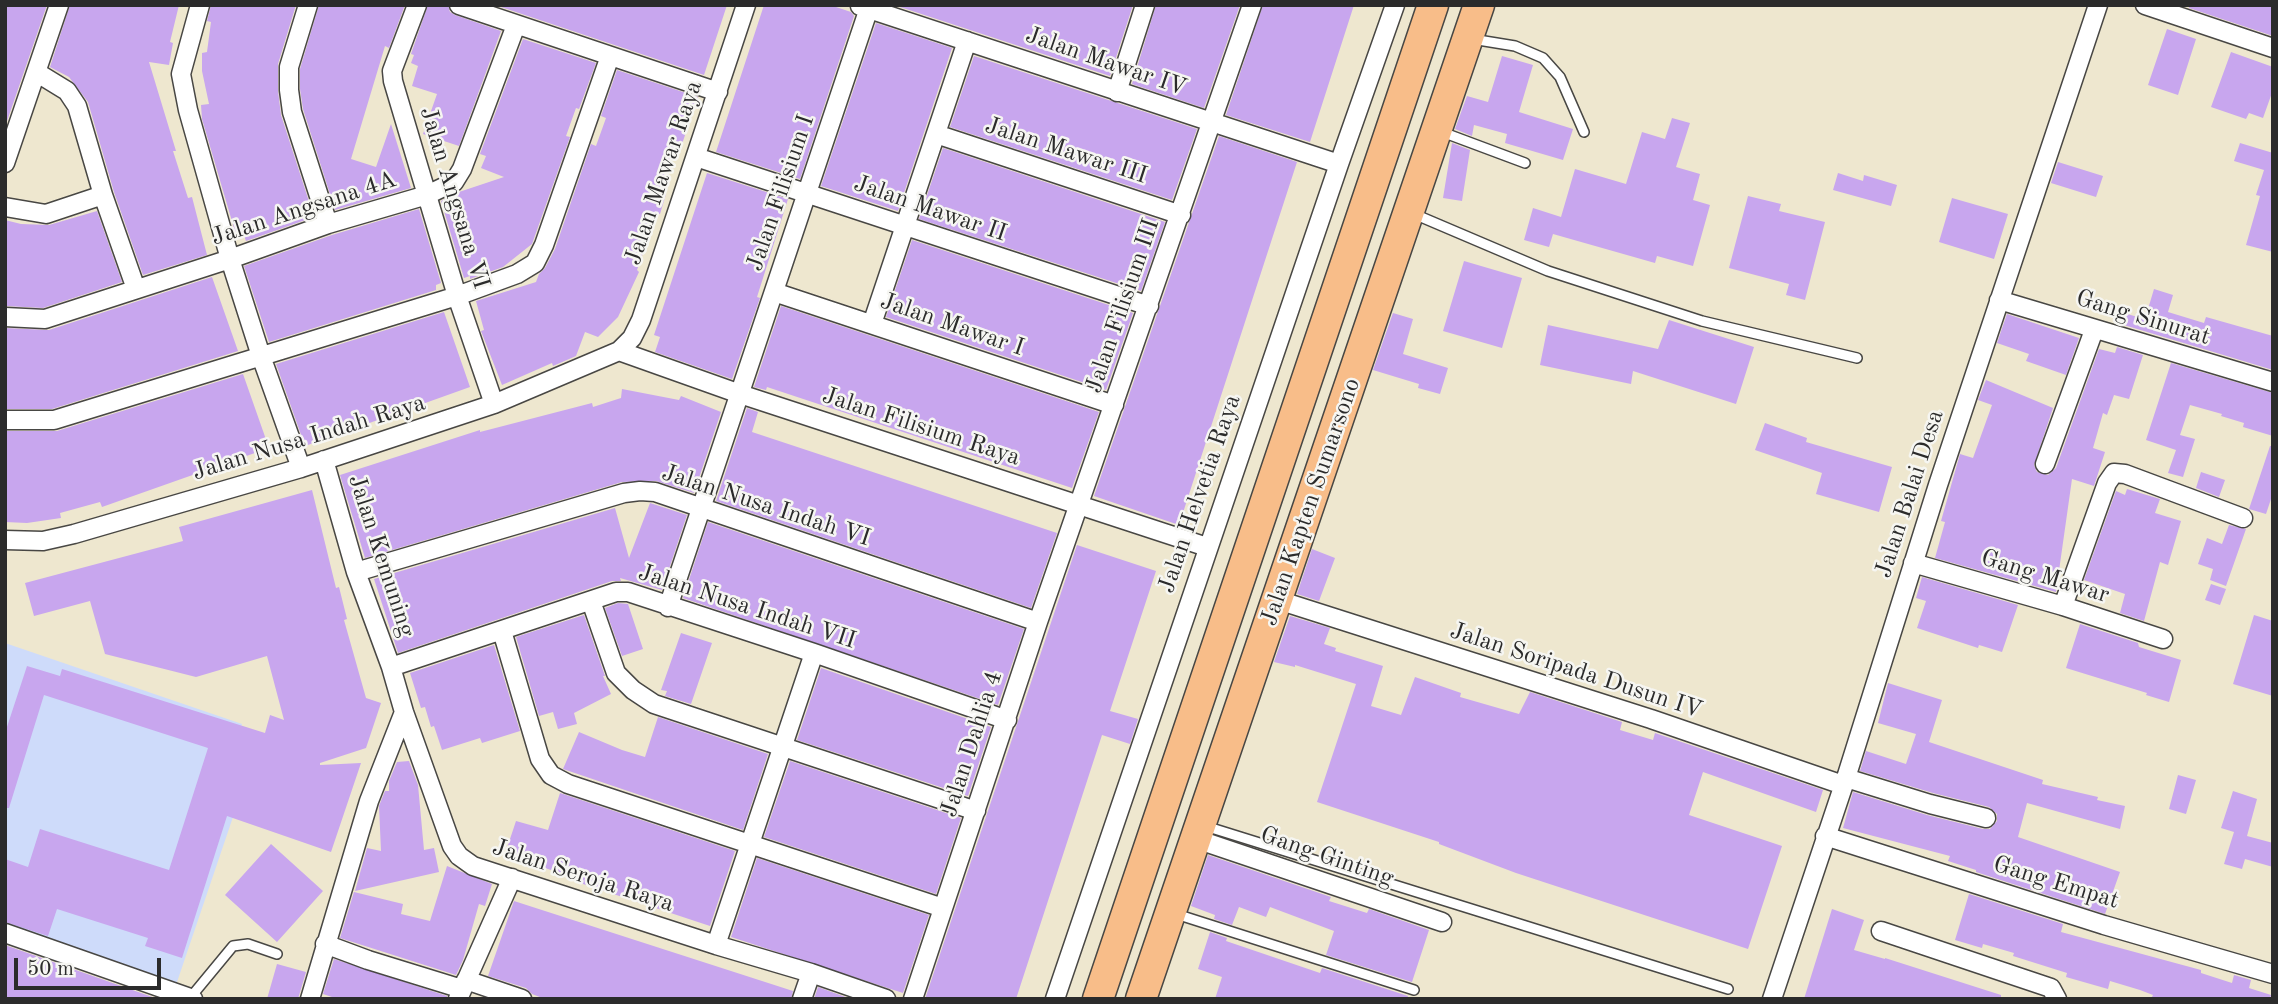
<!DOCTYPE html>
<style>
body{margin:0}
#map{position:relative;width:2278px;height:1004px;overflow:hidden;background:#eee7cf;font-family:"Old Standard TT",serif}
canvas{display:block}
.frame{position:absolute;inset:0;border:7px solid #2b2b2b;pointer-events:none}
.scale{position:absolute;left:14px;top:958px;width:147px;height:32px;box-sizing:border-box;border:4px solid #2b2b2b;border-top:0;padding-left:9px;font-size:21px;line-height:24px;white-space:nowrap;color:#2b2b2b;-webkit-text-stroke:5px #f6f6f2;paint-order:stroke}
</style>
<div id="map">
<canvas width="2278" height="1004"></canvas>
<div class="frame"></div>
<div class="scale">50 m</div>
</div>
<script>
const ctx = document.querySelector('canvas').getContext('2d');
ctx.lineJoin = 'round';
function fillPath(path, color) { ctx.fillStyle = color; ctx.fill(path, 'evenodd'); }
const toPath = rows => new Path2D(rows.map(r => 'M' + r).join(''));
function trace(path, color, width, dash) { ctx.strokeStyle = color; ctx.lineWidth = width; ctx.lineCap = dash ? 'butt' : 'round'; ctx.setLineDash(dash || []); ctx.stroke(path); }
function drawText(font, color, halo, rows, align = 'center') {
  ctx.font = font + ' "Old Standard TT",serif'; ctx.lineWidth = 5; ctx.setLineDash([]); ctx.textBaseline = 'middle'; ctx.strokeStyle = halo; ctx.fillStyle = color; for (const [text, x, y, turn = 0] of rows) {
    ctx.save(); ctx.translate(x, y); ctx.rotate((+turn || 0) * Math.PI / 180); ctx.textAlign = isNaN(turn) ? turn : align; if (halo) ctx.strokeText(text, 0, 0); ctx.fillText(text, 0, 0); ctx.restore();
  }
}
fillPath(toPath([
 [5,643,242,724,233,755,252,761,176,985,5,927]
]), '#cedbfa');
fillPath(toPath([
 [5,5,47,5,5,127],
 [70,5,179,5,170,42,173,43,169,65,149,62,176,151,173,151,188,198,192,197,207,255,143,275,114,192,88,102,69,77,50,67],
 [211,5,296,5,278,64,278,91,281,115,314,217,246,241,243,233,236,235,202,119,201,105,209,104,202,71,202,53,207,52,211,22,207,21],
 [319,5,405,5,389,48,385,46,351,159,376,167,391,124,411,188,335,210,303,109,300,89,300,69],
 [428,5,448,5,450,12,455,15,501,31,459,146,423,134,437,94,412,86,418,66,411,63,414,55,411,54],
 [495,5,727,5,704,75],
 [764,5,830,5,851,12,854,16,800,179,716,152],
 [894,5,1133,5,1110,76],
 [1156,5,1240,5,1204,108,1132,84],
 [1263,5,1354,5,1310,142,1226,115],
 [2189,5,2273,5,2273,36,2189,8],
 [876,23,952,48,898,211,821,186],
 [2167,29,2196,39,2178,95,2148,85],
 [523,39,596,63,579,109,576,108,566,136,570,137,532,244,503,267,470,279,470,276,464,278,441,201,459,192,504,177,481,168,486,156,480,154],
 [2231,52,2273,67,2273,90,2263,118,2249,113,2246,119,2211,107],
 [974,56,1197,129,1172,200,950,127],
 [1502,56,1533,65,1519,112,1573,129,1563,160,1505,143,1507,134,1474,125,1472,136,1455,129,1467,96,1488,102],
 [617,70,698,97,681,147,675,145,660,192,666,194,660,214,657,213,637,270,639,272,618,317,598,337,585,332,576,356,553,366,552,363,502,385,481,331,484,330,476,301,536,282,539,274,545,268,555,249,591,144,596,146,606,118,601,116],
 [1672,118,1690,123,1676,167,1700,174,1693,200,1710,205,1693,266,1657,256,1655,263,1553,234,1549,247,1524,240,1533,208,1561,217,1575,169,1626,184,1642,132,1665,139],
 [1219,136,1297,162,1179,525,1094,496],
 [1452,143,1470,150,1462,201,1443,198],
 [2240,143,2273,153,2273,252,2246,245,2260,196,2256,195,2264,170,2234,161],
 [943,148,1165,222,1141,291,919,219],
 [2058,162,2103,176,2096,197,2051,183],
 [707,173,788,199,757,297,760,298,732,379,655,352,660,337,654,335],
 [1838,173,1863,181,1864,175,1897,185,1891,206,1833,190],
 [1748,196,1781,204,1779,211,1825,222,1805,300,1786,295,1789,284,1729,268],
 [1952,198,2008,214,1994,259,1939,242],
 [419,209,441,283,436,285,436,290,269,342,244,266,332,235],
 [97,211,122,282,43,308,5,306,5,220,21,224,49,225],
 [912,240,1133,313,1106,390,886,317],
 [1464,261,1522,278,1502,348,1443,331],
 [212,277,238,351,235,352,52,409,5,409,5,328,49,330],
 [2154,289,2173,295,2168,312,2204,323,2206,317,2273,336,2273,370,2124,325,2127,314,2145,319],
 [781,306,1099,412,1072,488,767,387,766,390,754,387],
 [444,312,470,387,305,446,276,364],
 [1393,313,1413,319,1403,354,1448,368,1440,394,1418,388,1419,384,1373,370],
 [2007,314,2079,338,2066,375,2026,361,2029,354,1997,343],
 [1669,320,1754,347,1736,404,1633,371,1631,384,1540,365,1548,325,1658,349],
 [2117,347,2143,355,2129,399,2114,395,2107,415,2103,413,2093,448,2105,452,2094,486,2072,479,2056,592,1935,558,1945,522,1941,521,1960,454,1973,458,1992,405,1978,400,1986,380,2053,408,2034,465,2037,472,2048,475,2056,468,2099,349,2115,353],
 [2171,363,2273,393,2273,436,2243,427,2244,423,2221,416,2222,414,2190,405,2180,435,2195,439,2183,477,2168,473,2176,450,2146,440],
 [243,374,269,448,102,507,100,502,60,513,61,518,27,523,5,522,5,431,57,431],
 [622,389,679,400,681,396,721,412,694,493,656,481,622,482,365,558,340,475,480,430,480,432,592,403,593,407,621,398],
 [747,408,758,412,752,432,1057,533,1031,608,716,501],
 [1765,423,1807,438,1806,442,1892,467,1879,512,1816,494,1822,473,1755,450],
 [2270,446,2273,446,2273,493,2266,514,2249,509],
 [2201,472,2225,480,2219,497,2196,488],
 [2127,489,2160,499,2155,513,2181,521,2168,565,2160,562,2144,621,2120,613,2125,594,2084,580,2116,491,2125,495],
 [312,490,336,588,339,587,347,619,344,620,366,698,381,703,366,748,320,763,320,765,361,763,331,852,227,816,182,958,145,946,148,938,57,909,48,936,5,922,5,859,28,867,40,829,169,870,208,748,44,695,9,808,5,808,5,733,27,666,60,676,62,669,265,733,270,715,284,720,267,656,196,677,105,654,90,601,34,616,25,583,183,541,179,527],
 [650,503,687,515,662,590,620,578,621,581,612,581,398,653,374,579,615,508,629,558],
 [708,522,1024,629,998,705,683,598],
 [2229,525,2246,529,2226,586,2210,580,2213,569,2198,564,2207,538,2222,544],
 [1077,545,1156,571,1110,711,1138,719,1130,744,1102,735,1016,999,925,999],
 [1312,549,1335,558,1319,601,1297,594],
 [1922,577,2018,605,2002,652,1979,645,1978,648,1917,628,1926,601,1916,598],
 [2211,584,2226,589,2220,605,2205,600],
 [618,603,628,604,643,649,622,656,605,608],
 [584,615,605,676,603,676,611,694,574,713,577,724,558,729,553,712,539,716,516,637],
 [2254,615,2273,621,2273,696,2233,684],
 [1290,616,1330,628,1324,644,1336,648,1335,651,1383,666,1371,706,1401,715,1415,677,1461,693,1460,697,1519,714,1530,692,1622,722,1620,730,1653,740,1655,733,1823,790,1816,812,1703,772,1689,815,1782,846,1748,949,1516,873,1439,844,1439,842,1317,802,1356,684,1295,665,1295,667,1274,662],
 [2080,624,2138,643,2139,647,2181,660,2169,702,2146,695,2147,693,2066,668],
 [681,633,712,643,691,704,665,696,667,691,661,690],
 [494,645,520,731,482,743,480,738,442,750,434,726,431,727,425,707,421,708,410,673],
 [821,668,991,727,968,796,797,740],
 [1888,683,1942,700,1929,742,2043,780,2042,784,2098,797,2097,800,2125,806,2120,829,2027,803,2018,837,2120,872,2105,914,1976,872,1976,870,1948,861,1950,856,1843,828,1853,792,1927,815,1983,829,1990,829,1997,821,1997,814,1989,807,1933,793,1860,771,1866,751,1906,764,1916,734,1878,723],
 [658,717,768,754,743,830,563,769,579,732,622,750,645,757],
 [409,761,418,785,424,850,434,848,439,872,355,891,367,848,381,851,379,806,385,791,389,791,389,781,397,762],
 [790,761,961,818,936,894,764,837],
 [2178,775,2196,780,2186,814,2169,809],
 [2233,791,2257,799,2247,836,2273,843,2273,867,2245,859,2242,869,2224,864,2234,832,2221,828],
 [560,793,735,851,710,926,574,881,575,878,536,865,537,861,506,851,516,821,548,830],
 [271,844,323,891,277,942,225,895],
 [1208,855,1331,897,1329,901,1367,913,1369,909,1429,930,1412,982,1326,955,1334,931,1270,907,1266,917,1239,907,1232,925,1214,919,1215,915,1191,906],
 [757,858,929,915,903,993,731,937],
 [447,866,492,884,485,906,479,904,463,960,456,975,340,938,354,892,403,904,401,914,430,921],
 [1969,894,2063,924,2061,932,2201,970,2201,973,2232,983,2234,975,2251,980,2249,988,2271,995,2270,999,2151,999,2153,995,2140,990,2110,981,2108,989,2066,977,2067,973,2013,956,2014,953,1983,944,1982,948,1955,940],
 [514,901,793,991,791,999,545,999,532,994,526,988,488,976],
 [1832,909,1864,920,1854,950,1885,959,1885,958,2001,995,2001,999,1804,999],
 [1210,932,1227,938,1226,941,1320,973,1322,968,1408,996,1407,999,1215,999,1222,977,1198,969],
 [5,945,158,999,5,999],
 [334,959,447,996,447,999,338,999,323,994],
 [277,964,306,972,298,999,267,999],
 [818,987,851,999,814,999]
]), '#c8a6ee');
const service = toPath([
 [1472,39,1515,46,1543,58,1560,77,1584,132],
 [1442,132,1525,163],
 [1414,214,1548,271,1702,321,1857,358],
 [1205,826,1728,989],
 [1176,914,1414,990],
 [190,998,233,946,248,944,277,954]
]);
const minor = toPath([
 [200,5,181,74,188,110,230,259,261,356,301,468],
 [308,5,289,67,289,90,292,112,328,224],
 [417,5,392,71,393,81,457,296,494,404],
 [459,5,718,92],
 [2145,5,2273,48],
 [860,6,1339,164],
 [36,72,67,91,77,106,103,195,136,289],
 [1117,92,1145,5],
 [936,134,1181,215],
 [696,157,1149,306],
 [5,163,59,5],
 [5,207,46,214,103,195],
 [774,292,1114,405],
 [1999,300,2273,382],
 [5,317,45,319,230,259,328,224,427,195,454,182,462,169,516,25],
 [872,324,967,41],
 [619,351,740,394,1207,547],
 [5,420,54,420,457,296,517,274,535,263,544,245,610,56],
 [324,460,356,572,391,667,404,712,452,846,459,856,473,866,716,945,811,973,886,999],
 [2045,464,2094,330],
 [5,540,43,541,74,534,301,468,494,404,619,351,632,338,641,320,746,5],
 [1913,563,2063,606,2163,639],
 [356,572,624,493,640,491,655,492,1038,622],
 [1278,600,1651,719,1843,785],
 [591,601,616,673,633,690,654,704,976,811],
 [2063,606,2107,483,2114,473,2125,474,2243,518],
 [668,607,870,5],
 [502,631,540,759,551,775,568,784,943,908],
 [391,667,616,592,628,592,814,653,1007,720],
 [1846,778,1930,804,1986,818],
 [1825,836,2104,925,2273,974],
 [1196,839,1442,922],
 [1881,931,2051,988,2057,999],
 [5,933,193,999],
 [325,944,368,960,462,989],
 [716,945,814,653],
 [466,980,522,999],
 [310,999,369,801,404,712],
 [458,999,512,878],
 [802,999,811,973],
 [913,999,1038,622,1252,5],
 [1055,999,1339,164,1395,5],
 [1772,999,1846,778,1938,485,2098,5]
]);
const trunk = toPath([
 [1098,999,1433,5],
 [1141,999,1479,5]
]);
trace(service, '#484744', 12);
trace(minor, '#484744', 21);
trace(trunk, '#484744', 33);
trace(service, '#fff', 9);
trace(minor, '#fff', 18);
trace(trunk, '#f8bd89', 30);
drawText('24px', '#2b2b2b', '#f6f6f2', [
 ["Jalan Mawar IV",1106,62,19],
 ["Jalan Mawar III",1066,151,18],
 ["Jalan Mawar Raya",664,173,-71],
 ["Jalan Filisium I",781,193,-71],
 ["Jalan Angsana VI",454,198,73],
 ["Jalan Angsana 4A",304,209,-18],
 ["Jalan Mawar II",930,209,19],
 ["Jalan Filisium III",1123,306,-71],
 ["Gang Sinurat",2143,318,17],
 ["Jalan Mawar I",952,325,19],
 ["Jalan Filisium Raya",921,427,18],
 ["Jalan Nusa Indah Raya",309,438,-17],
 ["Jalan Helvetia Raya",1200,494,-71],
 ["Jalan Balai Desa",1910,494,-72],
 ["Jalan Kapten Sumarsono",1311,502,-71],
 ["Jalan Nusa Indah VI",766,506,18],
 ["Jalan Kemuning",381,556,72],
 ["Gang Mawar",2045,577,17],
 ["Jalan Nusa Indah VII",747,607,18],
 ["Jalan Soripada Dusun IV",1576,671,18],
 ["Jalan Dahlia 4",972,744,-72],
 ["Gang Ginting",1327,857,19],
 ["Jalan Seroja Raya",583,876,18],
 ["Gang Empat",2056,883,17]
]);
</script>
